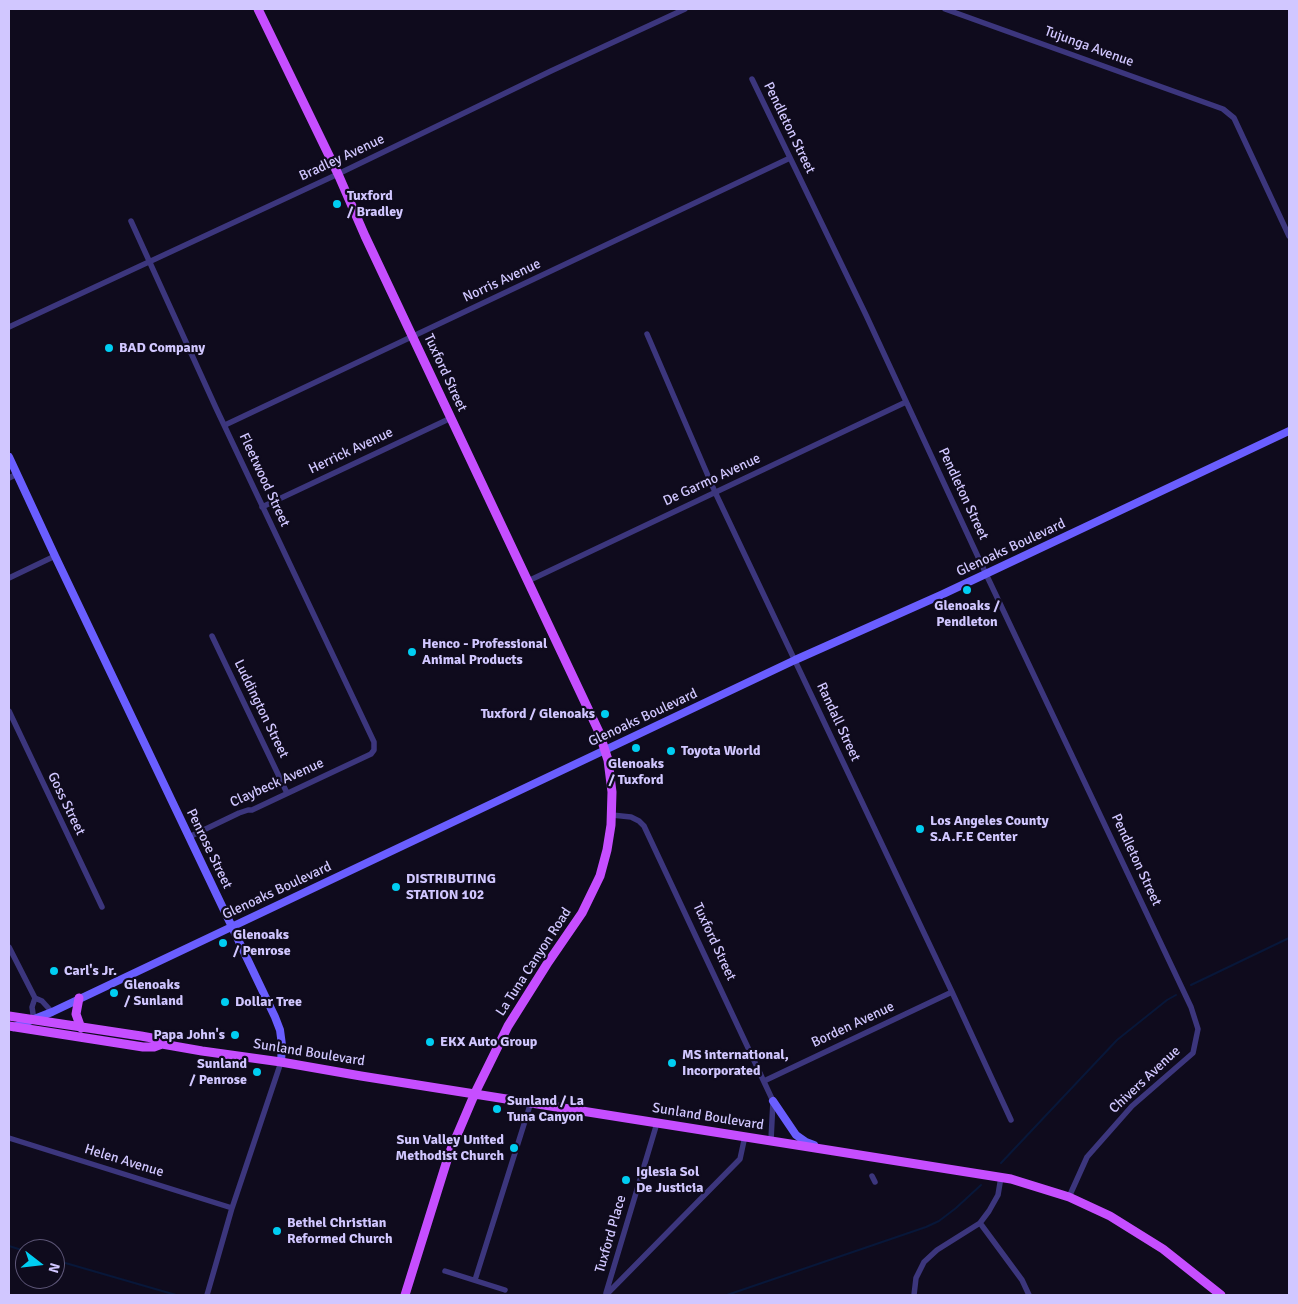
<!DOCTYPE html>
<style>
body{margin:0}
#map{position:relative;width:1298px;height:1304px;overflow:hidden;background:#0f0b1d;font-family:Signika,sans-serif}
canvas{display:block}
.frame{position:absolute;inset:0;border:10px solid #d1c7ff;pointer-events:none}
.north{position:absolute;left:15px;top:1239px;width:50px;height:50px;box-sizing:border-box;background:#0f0b1d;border:1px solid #5d5677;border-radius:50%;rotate:106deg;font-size:14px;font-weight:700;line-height:20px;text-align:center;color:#d1c7ff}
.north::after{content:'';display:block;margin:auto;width:18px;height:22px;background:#00cef2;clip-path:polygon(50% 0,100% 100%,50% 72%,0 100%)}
</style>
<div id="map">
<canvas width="1298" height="1304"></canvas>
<div class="frame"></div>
<div class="north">N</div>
</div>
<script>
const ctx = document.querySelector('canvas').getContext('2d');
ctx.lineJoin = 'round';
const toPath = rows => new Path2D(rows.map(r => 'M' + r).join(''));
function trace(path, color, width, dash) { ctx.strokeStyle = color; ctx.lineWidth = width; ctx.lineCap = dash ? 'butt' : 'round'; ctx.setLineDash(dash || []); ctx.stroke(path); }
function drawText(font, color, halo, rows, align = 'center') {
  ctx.font = font + ' Signika,sans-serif'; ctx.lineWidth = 4.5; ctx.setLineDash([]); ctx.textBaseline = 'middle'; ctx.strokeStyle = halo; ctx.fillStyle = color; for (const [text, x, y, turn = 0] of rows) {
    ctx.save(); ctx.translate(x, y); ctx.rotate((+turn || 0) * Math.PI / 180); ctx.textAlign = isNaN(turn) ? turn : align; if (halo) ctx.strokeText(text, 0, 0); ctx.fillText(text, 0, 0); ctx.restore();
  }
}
trace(toPath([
 [1191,985,1289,938],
 [1001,1163,1117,1040,1167,1000,1176,995],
 [9,1246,25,1251],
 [55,1260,176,1295],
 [727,1295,926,1227,939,1221,956,1208,981,1185]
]), '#081739', 2);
trace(toPath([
 [945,9,1223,109,1234,118,1289,236],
 [752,79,866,315,986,574,1191,1007,1198,1029,1193,1053,1132,1106,1087,1157,1069,1197],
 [131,221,216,408,374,742,374,750,371,754,252,810,248,810,239,813,189,837],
 [9,327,338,174,551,71,685,9],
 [647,334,715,492,952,992,1011,1120],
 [225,425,790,158],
 [9,478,17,474],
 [262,507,451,418],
 [9,578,55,556],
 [528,581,906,402],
 [212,636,287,793],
 [9,711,102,907],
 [612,815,631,817,639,821,644,826,773,1101,771,1140],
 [9,947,35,998,42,1001,52,1012],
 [34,1020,32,1007,35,998],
 [764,1081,952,992],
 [9,1138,232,1208],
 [872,1176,875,1182],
 [980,1223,1022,1280,1029,1295],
 [445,1271,505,1290],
 [475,1280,531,1102],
 [606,1293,657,1123],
 [207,1295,232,1208,281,1062],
 [606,1295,740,1159,745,1136],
 [914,1295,916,1278,924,1262,937,1250,980,1223,989,1211,998,1195,1001,1177]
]), '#3c367d', 5.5);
trace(toPath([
 [9,457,55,556,275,1017,280,1030,282,1045,281,1062],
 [14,1027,52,1012,795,660,941,595,1289,431],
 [773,1101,796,1135,806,1142,814,1145]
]), '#6a5eff', 8);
trace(toPath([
 [258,9,338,174,365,236,599,732,608,760,612,792,611,825,607,850,600,876,582,913,547,964,508,1026,475,1093,449,1154,405,1295],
 [79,998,76,1014,81,1028],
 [9,1016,141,1036,152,1038,162,1044,202,1051,281,1062,361,1076,1011,1179,1069,1197,1110,1216,1163,1249,1221,1295],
 [9,1026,143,1047,154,1047,162,1044]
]), '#c64eff', 9);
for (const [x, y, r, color] of [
 [337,204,5,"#00cef2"],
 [109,348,5,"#00cef2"],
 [967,590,5,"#00cef2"],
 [412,652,5,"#00cef2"],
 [605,714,5,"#00cef2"],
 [636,748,5,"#00cef2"],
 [671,751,5,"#00cef2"],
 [920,829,5,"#00cef2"],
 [396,887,5,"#00cef2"],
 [223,943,5,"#00cef2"],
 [54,971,5,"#00cef2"],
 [114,993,5,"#00cef2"],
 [225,1002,5,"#00cef2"],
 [235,1035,5,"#00cef2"],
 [430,1042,5,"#00cef2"],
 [672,1063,5,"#00cef2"],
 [257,1072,5,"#00cef2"],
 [497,1109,5,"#00cef2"],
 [514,1148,5,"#00cef2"],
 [626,1180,5,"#00cef2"],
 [277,1231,5,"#00cef2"]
]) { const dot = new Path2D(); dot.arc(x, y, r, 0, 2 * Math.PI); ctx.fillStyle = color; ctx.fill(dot); trace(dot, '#0f0b1d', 2); }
drawText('14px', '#d1c7ff', '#0f0b1d', [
 ["Tujunga Avenue",1089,47,20],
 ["Pendleton Street",789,128,64],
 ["Bradley Avenue",342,158,-25],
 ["Norris Avenue",502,281,-25],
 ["Tuxford Street",445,373,65],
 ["Herrick Avenue",351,451,-25],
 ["Fleetwood Street",264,480,65],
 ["De Garmo Avenue",712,480,-25],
 ["Pendleton Street",963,494,65],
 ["Glenoaks Boulevard",1011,548,-25],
 ["Luddington Street",261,709,64],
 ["Glenoaks Boulevard",643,718,-25],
 ["Randall Street",838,722,65],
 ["Claybeck Avenue",277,783,-24],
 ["Goss Street",66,804,64],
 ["Penrose Street",209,849,64],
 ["Pendleton Street",1136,860,65],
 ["Glenoaks Boulevard",277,891,-25],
 ["Tuxford Street",714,942,65],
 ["La Tuna Canyon Road",534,962,-57],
 ["Borden Avenue",853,1025,-25],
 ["Sunland Boulevard",309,1053,9],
 ["Chivers Avenue",1145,1080,-43],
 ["Sunland Boulevard",708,1117,9],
 ["Helen Avenue",124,1161,17],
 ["Tuxford Place",611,1234,-74]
]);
drawText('bold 14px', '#d1c7ff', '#0f0b1d', [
 ["Tuxford",347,196],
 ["/ Bradley",347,212],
 ["BAD Company",119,348],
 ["Glenoaks /",967,606,"center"],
 ["Pendleton",967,622,"center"],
 ["Henco - Professional",422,644],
 ["Animal Products",422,660],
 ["Tuxford / Glenoaks",595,714,"right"],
 ["Toyota World",681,751],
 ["Glenoaks",636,764,"center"],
 ["/ Tuxford",636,780,"center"],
 ["Los Angeles County",930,821],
 ["S.A.F.E Center",930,837],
 ["DISTRIBUTING",406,879],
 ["STATION 102",406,895],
 ["Glenoaks",233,935],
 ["/ Penrose",233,951],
 ["Carl's Jr.",64,971],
 ["Glenoaks",124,985],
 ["/ Sunland",124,1001],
 ["Dollar Tree",235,1002],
 ["Papa John's",225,1035,"right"],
 ["EKX Auto Group",440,1042],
 ["MS international,",682,1055],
 ["Incorporated",682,1071],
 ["Sunland",247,1064,"right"],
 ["/ Penrose",247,1080,"right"],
 ["Sunland / La",507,1101],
 ["Tuna Canyon",507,1117],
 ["Sun Valley United",504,1140,"right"],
 ["Methodist Church",504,1156,"right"],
 ["Iglesia Sol",636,1172],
 ["De Justicia",636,1188],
 ["Bethel Christian",287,1223],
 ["Reformed Church",287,1239]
], 'left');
</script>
